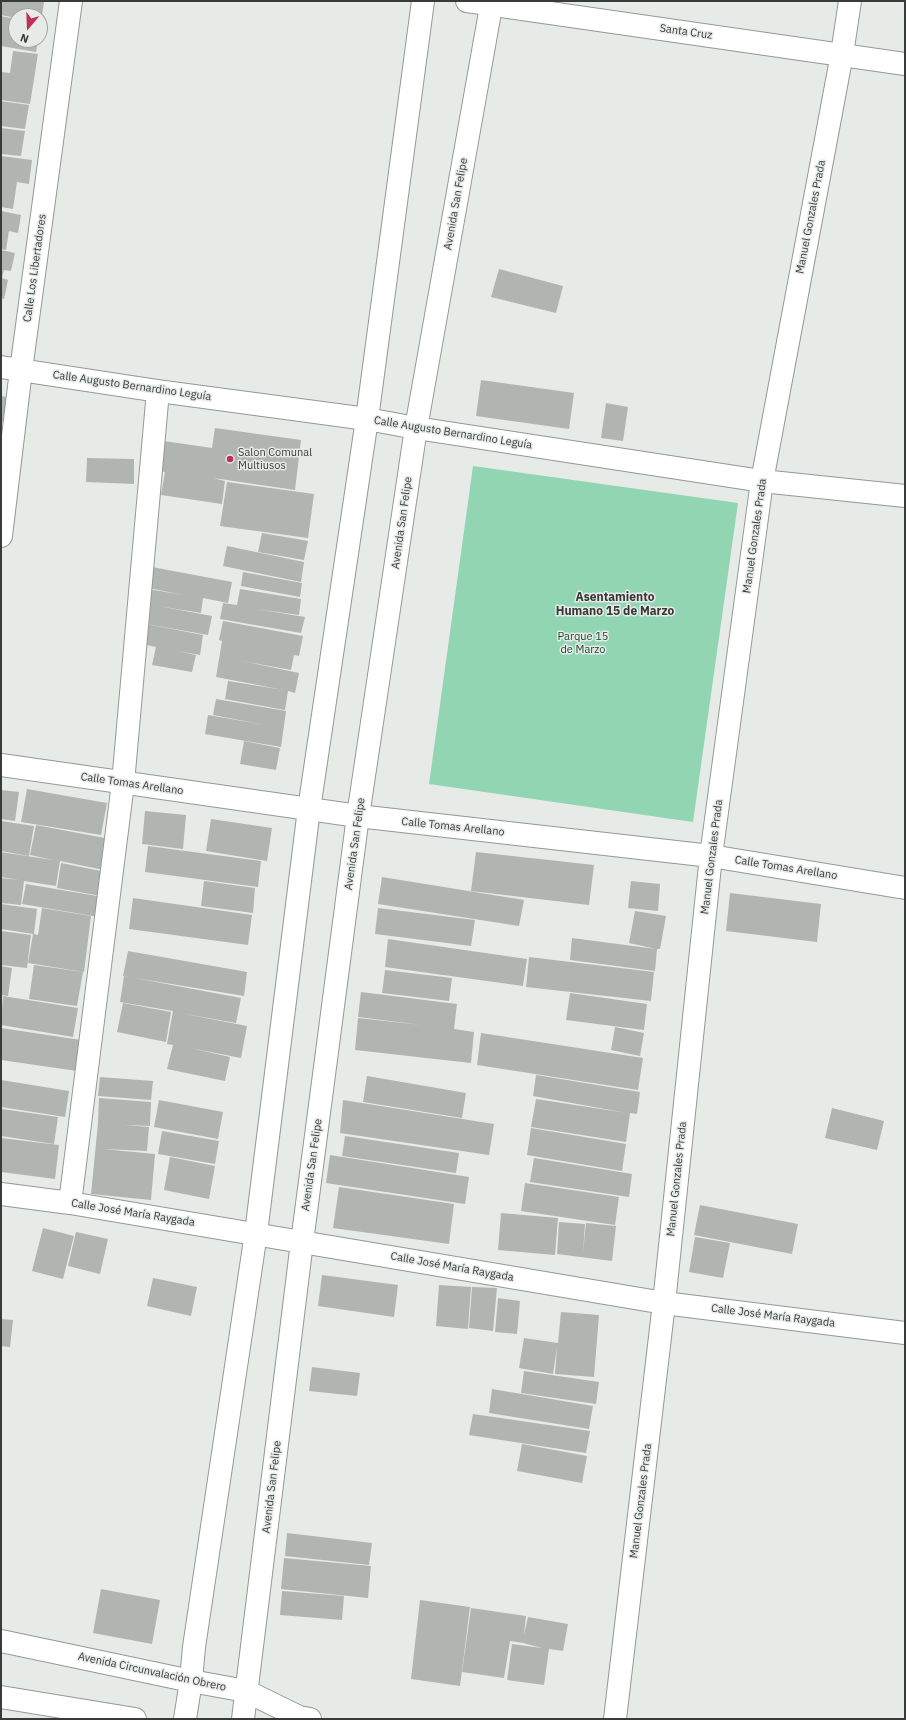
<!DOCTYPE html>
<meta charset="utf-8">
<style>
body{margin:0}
#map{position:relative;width:906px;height:1720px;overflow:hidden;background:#e7ebe8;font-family:"IBM Plex Sans",sans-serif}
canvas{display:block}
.frame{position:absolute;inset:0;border:2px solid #393b3a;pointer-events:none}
.north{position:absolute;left:8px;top:8px;width:40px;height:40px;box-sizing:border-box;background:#e7ebe8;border:1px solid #a1a5a2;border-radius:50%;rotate:199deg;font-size:11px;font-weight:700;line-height:16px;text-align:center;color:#393b3a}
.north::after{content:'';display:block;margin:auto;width:14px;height:18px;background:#c03054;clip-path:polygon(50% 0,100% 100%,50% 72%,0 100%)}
</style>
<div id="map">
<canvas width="906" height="1720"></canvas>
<div class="frame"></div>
<div class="north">N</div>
</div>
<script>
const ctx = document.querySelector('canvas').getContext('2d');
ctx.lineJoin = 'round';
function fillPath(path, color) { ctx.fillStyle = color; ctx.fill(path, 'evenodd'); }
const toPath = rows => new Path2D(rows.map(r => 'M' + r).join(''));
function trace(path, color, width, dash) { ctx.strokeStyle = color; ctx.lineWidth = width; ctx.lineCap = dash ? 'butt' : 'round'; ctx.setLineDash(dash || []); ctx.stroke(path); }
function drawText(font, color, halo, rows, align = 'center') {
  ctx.font = font + ' "IBM Plex Sans",sans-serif'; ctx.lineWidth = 3; ctx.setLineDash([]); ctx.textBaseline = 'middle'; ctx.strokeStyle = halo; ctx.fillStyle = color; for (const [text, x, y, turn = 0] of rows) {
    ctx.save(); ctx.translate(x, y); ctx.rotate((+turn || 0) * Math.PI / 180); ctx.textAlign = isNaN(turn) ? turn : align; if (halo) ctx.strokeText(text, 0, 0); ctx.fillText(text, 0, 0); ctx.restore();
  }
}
fillPath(toPath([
 [473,466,738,503,693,822,429,784]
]), '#91d5b2');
fillPath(toPath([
 [1,1,44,2,41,21,40,16,16,16,16,18,1,15],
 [1,16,16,19,16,40,38,40,36,52,1,46],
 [13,51,38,54,30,104,1,100,1,72,10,73],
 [1,101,29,105,25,129,1,126],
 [1,128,25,131,21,156,1,154],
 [1,156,32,160,29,184,17,182,13,209,1,207],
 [1,211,21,215,18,233,9,231,6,250,1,249],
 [1,250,15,253,11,271,4,270,2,278,8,280,4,299,1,298],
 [499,269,563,286,556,313,491,297],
 [481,380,574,393,569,429,476,416],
 [1,396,7,397,3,422,1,421],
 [606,403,628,407,623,441,601,438],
 [215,428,301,440,295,490,213,478,225,481,222,504,161,495,165,472,159,471,164,441,212,448],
 [87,458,134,459,134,484,86,482],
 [227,482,314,494,308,538,220,526],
 [262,533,308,541,304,560,258,552],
 [227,546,304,562,301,582,223,566],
 [152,567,232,582,228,603,203,598,201,613,158,606,212,616,208,635,141,623,148,589,184,595,148,588],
 [243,572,302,583,300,597,241,586],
 [240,589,301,599,299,615,256,609,305,617,301,633,220,619,223,603,237,605],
 [223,621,303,636,299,656,294,655,291,670,242,661,299,673,295,693,288,691,285,710,225,699,228,681,284,690,216,677,222,641,219,640],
 [146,624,203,635,200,655,177,651,196,655,192,672,152,665,156,647,142,644],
 [216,699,286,711,281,747,205,734,208,715,265,725,213,715],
 [244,741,280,748,276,770,240,764],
 [27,789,107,803,101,835,21,822],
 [1,790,19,792,15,821,1,819],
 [145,811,186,815,183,849,142,844],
 [211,819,272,828,267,861,206,851],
 [1,821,34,826,29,856,1,851],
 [36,825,110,839,104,870,60,861,56,886,24,881,21,905,1,903,1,878,19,880,1,877,1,852,53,860,30,855],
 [148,846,261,861,258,887,145,872],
 [476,852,594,865,589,905,471,891],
 [61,863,106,872,101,896,57,888],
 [382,877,524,900,519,926,378,904],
 [204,881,255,888,253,913,201,906],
 [631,881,660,884,658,911,628,908],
 [26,884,103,897,99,917,22,904],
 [730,893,821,904,817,942,726,931],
 [133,898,252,915,248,945,129,929],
 [1,904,37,909,34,934,38,935,42,908,91,916,84,972,28,963,33,934,1,929],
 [378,908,475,920,471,946,375,934],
 [635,911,666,916,660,949,657,949,655,971,570,960,572,938,656,949,629,943],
 [1,931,31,935,27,968,1,965],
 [388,939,527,959,523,986,385,967],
 [128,951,247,972,244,996,123,976],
 [529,957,654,972,651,1001,526,987],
 [34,965,83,972,77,1006,29,999],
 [1,966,12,968,8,996,1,995],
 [385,970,452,978,449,1001,382,993],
 [124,976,241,998,236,1023,180,1013,247,1026,241,1058,190,1048,230,1057,225,1081,167,1069,173,1045,167,1044,173,1011,120,1002],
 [361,992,457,1004,454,1029,474,1032,471,1063,355,1050,358,1018,422,1025,358,1017],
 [570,993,647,1004,644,1030,566,1020],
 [3,996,78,1008,73,1037,1,1025],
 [123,1003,171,1012,166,1042,117,1032],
 [615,1027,644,1033,640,1056,611,1050],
 [1,1028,81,1040,77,1071,1,1060],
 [481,1033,643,1058,638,1090,477,1065],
 [536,1075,640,1092,637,1114,630,1113,626,1142,531,1127,536,1099,627,1113,533,1096],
 [367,1076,466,1093,462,1118,363,1102],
 [100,1077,153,1081,151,1100,98,1096],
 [1,1080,69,1091,65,1117,1,1107],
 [99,1098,151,1102,150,1126,124,1125,149,1127,147,1151,103,1149,155,1154,151,1200,91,1194,98,1123],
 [159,1100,223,1112,218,1139,154,1127],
 [343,1100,494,1124,489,1155,340,1133],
 [832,1108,884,1121,877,1150,825,1138],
 [2,1109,58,1117,54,1144,1,1136],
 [531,1128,626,1144,622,1171,527,1155],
 [162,1131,219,1141,215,1164,158,1154],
 [345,1136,459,1153,456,1173,342,1156],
 [1,1138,59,1145,55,1179,1,1172],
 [330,1155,469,1177,465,1204,326,1183],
 [170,1157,215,1166,209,1199,164,1190],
 [534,1158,632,1174,629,1197,530,1182],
 [525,1183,619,1197,615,1225,521,1211],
 [339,1187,454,1204,449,1244,333,1228],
 [700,1205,798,1224,792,1254,694,1235],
 [501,1213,558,1218,555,1255,498,1250],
 [559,1222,585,1224,583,1252,586,1223,616,1226,612,1261,557,1254],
 [43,1228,74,1236,63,1279,32,1271],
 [76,1232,108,1239,100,1274,68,1266],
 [695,1237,730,1243,723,1278,689,1272],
 [322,1275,398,1285,394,1317,318,1306],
 [153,1278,197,1287,191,1316,147,1306],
 [439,1285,471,1287,468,1329,436,1326],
 [472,1287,497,1288,493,1331,469,1328],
 [498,1298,520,1301,517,1334,495,1332],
 [561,1312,599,1315,594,1377,555,1374,557,1347,553,1374,519,1368,524,1338,558,1343],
 [1,1319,13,1320,10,1347,1,1346],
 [312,1367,360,1373,357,1396,309,1391],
 [524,1371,599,1382,596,1404,521,1393],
 [492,1389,593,1406,589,1429,489,1413],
 [473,1414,590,1431,586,1453,469,1435],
 [522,1444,587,1456,582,1483,517,1471],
 [287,1533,372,1543,369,1565,285,1556],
 [284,1558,371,1566,368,1598,281,1589],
 [101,1589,160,1600,152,1644,93,1633],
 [282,1591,344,1596,342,1620,280,1615],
 [420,1600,470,1607,460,1686,411,1679],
 [471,1608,526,1616,524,1635,528,1617,568,1624,563,1651,549,1649,544,1685,507,1680,512,1644,542,1648,523,1643,510,1641,504,1678,462,1672]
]), '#b1b5b2');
const minor = toPath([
 [467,1,905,64],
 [1,367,158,391,367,419,416,428,762,481,905,496],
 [1,536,21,370,71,1],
 [1,765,358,816,711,856,905,888],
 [1,1194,70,1203,664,1303,905,1333],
 [70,1203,123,783,158,391],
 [615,1719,664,1303,711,856,762,481,842,54,850,1]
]);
const tertiary = toPath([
 [1,1641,191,1681,246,1691,299,1717,310,1719],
 [1,1697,135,1719],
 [185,1719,191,1681,194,1647,256,1233,309,809,367,419,423,1],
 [243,1719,302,1242,358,816,416,428,492,1]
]);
trace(minor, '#949895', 24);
trace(tertiary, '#949895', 24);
trace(minor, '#fff', 22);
trace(tertiary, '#fff', 22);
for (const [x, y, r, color] of [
 [230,459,4,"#c03054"]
]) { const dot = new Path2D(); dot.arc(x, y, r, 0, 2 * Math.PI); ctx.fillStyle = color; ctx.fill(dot); trace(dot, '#e7ebe8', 1.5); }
drawText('11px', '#393b3a', '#e7ebe8', [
 ["Santa Cruz",686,32,8],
 ["Avenida San Felipe",456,204,-80],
 ["Manuel Gonzales Prada",811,217,-79],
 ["Calle Los Libertadores",35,268,-82],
 ["Calle Augusto Bernardino Leguía",132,386,8],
 ["Calle Augusto Bernardino Leguía",453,433,9],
 ["Avenida San Felipe",402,523,-82],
 ["Manuel Gonzales Prada",755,536,-82],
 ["Calle Tomas Arellano",132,784,8],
 ["Calle Tomas Arellano",453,827,6],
 ["Avenida San Felipe",355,844,-82],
 ["Manuel Gonzales Prada",712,857,-83],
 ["Calle Tomas Arellano",786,868,9],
 ["Avenida San Felipe",312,1165,-82],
 ["Manuel Gonzales Prada",677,1179,-84],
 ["Calle José María Raygada",133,1213,9],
 ["Calle José María Raygada",452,1267,10],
 ["Calle José María Raygada",773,1316,7],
 ["Avenida San Felipe",272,1487,-83],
 ["Manuel Gonzales Prada",641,1501,-83],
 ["Avenida Circunvalación Obrero",152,1672,12]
]);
drawText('11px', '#393b3a', '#e7ebe8', [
 ["Salon Comunal",238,453],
 ["Multiusos",238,466]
], 'left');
drawText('11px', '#183e2c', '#e7ebe8', [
 ["Parque 15",583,637],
 ["de Marzo",583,650]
]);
drawText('bold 12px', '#353836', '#e7ebe8', [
 ["Asentamiento",615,598],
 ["Humano 15 de Marzo",615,612]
]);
</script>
